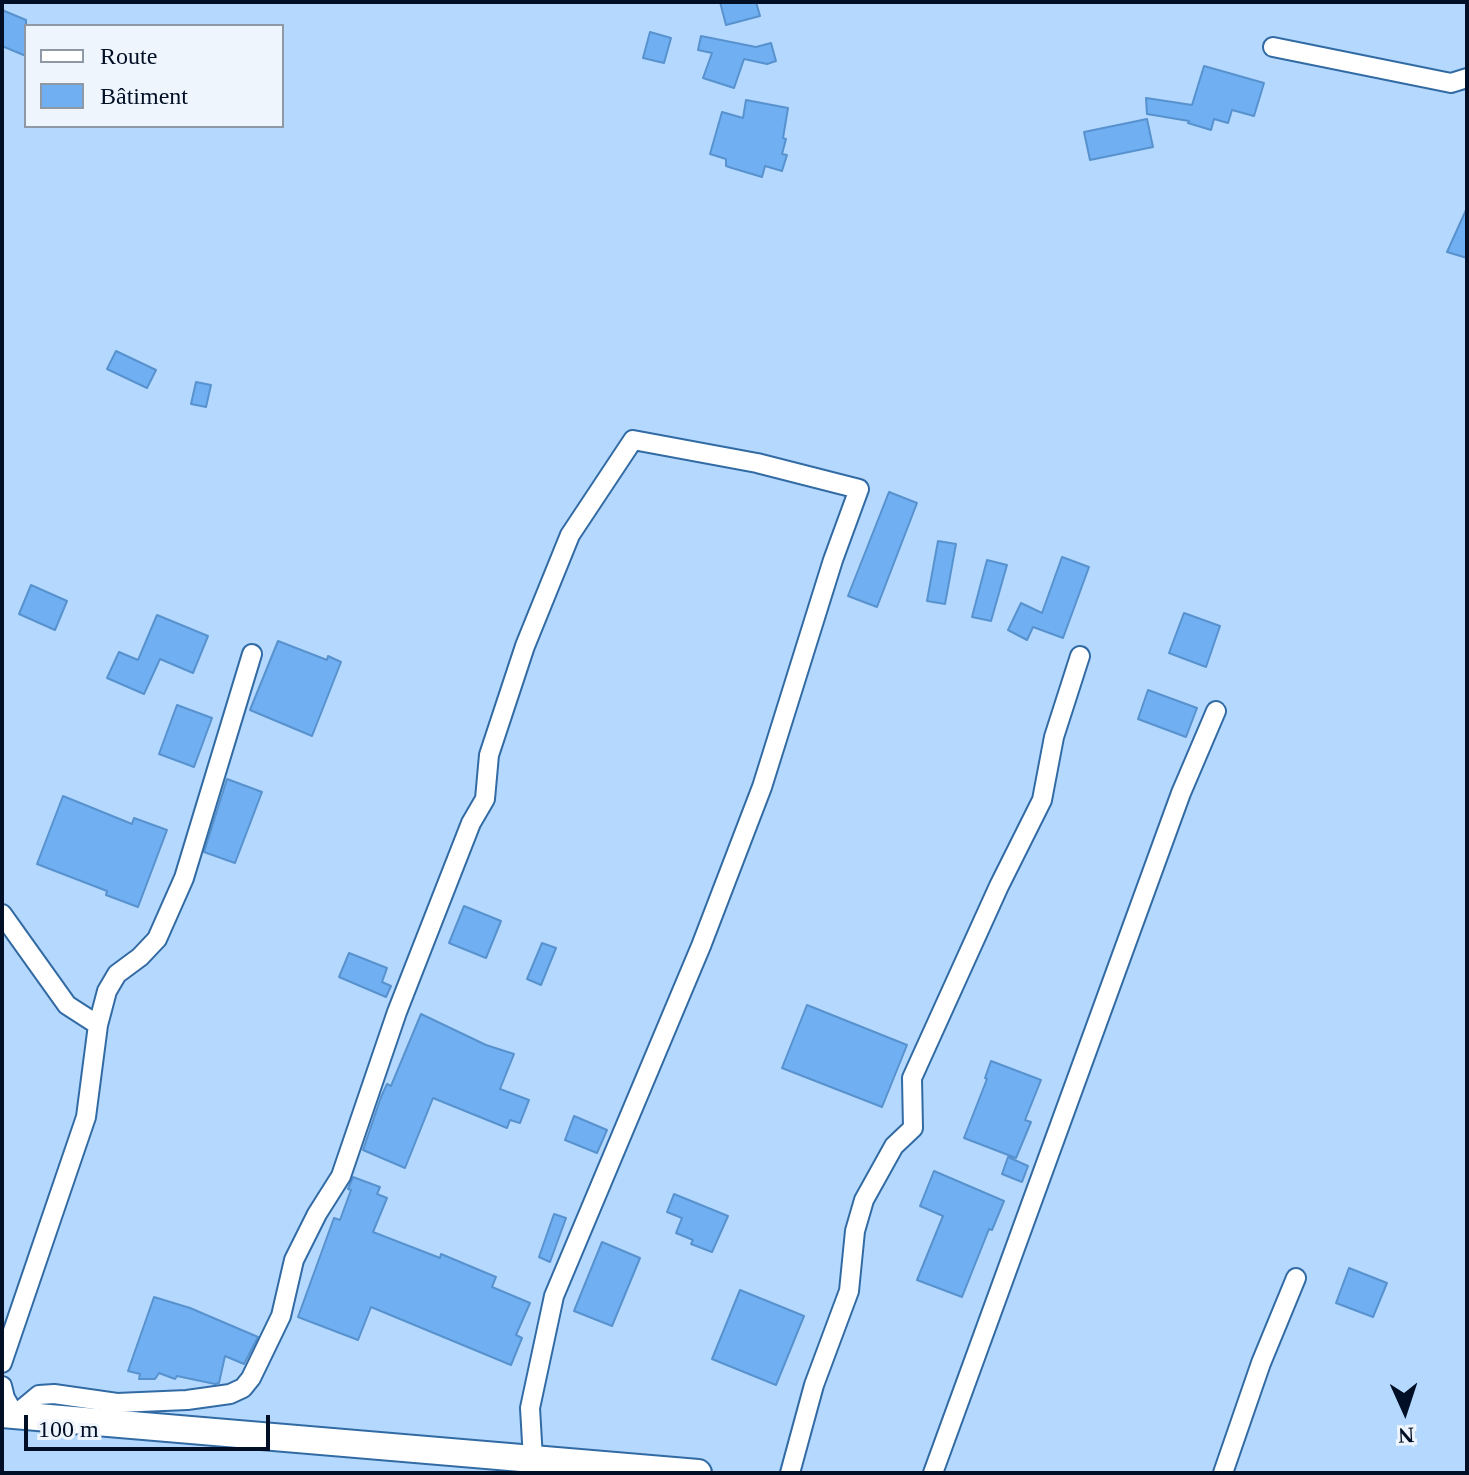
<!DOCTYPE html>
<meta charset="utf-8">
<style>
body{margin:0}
#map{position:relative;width:1469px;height:1475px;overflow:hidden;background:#b4d8fe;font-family:"Times New Roman",serif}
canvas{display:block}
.frame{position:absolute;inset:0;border:4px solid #000f25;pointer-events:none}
.legend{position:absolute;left:24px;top:24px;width:260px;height:104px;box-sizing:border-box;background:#eff5fc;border:2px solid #8f99a6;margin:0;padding:10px 14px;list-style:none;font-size:24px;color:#000f25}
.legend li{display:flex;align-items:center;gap:16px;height:40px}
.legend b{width:40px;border:2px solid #8f99a6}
.north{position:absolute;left:1365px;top:1371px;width:80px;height:80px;-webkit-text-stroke:6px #eff5fc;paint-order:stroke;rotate:177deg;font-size:22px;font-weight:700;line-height:32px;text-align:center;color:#000f25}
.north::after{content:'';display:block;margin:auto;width:28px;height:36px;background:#000f25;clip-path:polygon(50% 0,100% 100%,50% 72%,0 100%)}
.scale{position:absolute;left:24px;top:1415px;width:246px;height:36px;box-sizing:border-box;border:4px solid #000f25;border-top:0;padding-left:10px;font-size:24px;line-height:28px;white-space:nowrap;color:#000f25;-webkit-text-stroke:6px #eff5fc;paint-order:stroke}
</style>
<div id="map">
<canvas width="1469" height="1475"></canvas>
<div class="frame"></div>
<ul class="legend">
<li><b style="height:10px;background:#fff"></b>Route</li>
<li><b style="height:22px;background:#70b0f2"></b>Bâtiment</li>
</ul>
<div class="north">N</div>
<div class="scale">100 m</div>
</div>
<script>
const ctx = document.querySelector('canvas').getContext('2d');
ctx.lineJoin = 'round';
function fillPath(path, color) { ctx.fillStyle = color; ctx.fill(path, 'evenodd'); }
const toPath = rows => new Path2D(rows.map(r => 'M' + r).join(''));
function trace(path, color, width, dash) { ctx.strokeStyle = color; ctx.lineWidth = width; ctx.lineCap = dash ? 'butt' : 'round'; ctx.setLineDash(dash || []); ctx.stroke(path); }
const building = toPath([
 [720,2,756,2,760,16,726,25,720,2],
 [2,10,26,20,26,56,2,46,2,10],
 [650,32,671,38,664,63,643,58,650,32],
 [701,36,756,47,771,43,776,61,767,64,744,59,734,88,703,78,712,53,698,50,701,36],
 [1204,66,1264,83,1254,116,1232,110,1228,123,1214,119,1211,130,1188,123,1189,121,1147,114,1146,98,1192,105,1204,66],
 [746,100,788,108,783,138,786,139,782,154,787,155,782,171,765,166,762,177,732,168,726,166,726,159,710,154,722,112,743,118,746,100],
 [1147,119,1153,147,1090,160,1084,132,1147,119],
 [1466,210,1467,210,1467,258,1447,252,1466,210],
 [116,351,156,370,147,388,107,369,116,351],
 [196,382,211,385,206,407,191,404,196,382],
 [889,492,917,503,877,607,848,596,889,492],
 [938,541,956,544,945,604,927,601,938,541],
 [1062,557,1089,567,1063,638,1033,627,1027,640,1008,630,1021,603,1042,613,1062,557],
 [987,560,1007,565,991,621,972,617,987,560],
 [31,585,67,601,55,630,19,614,31,585],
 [1184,613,1220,626,1206,667,1169,653,1184,613],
 [157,615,208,636,193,673,160,659,144,694,107,678,119,652,138,660,157,615],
 [278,641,327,660,328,656,341,662,312,736,250,710,278,641],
 [1148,690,1197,708,1186,737,1138,719,1148,690],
 [177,705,212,718,194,767,159,754,177,705],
 [227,779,262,792,235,863,204,852,227,779],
 [63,796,132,824,134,818,167,830,138,907,106,895,107,891,37,864,63,796],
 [464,906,501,921,486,958,449,943,464,906],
 [542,943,556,948,541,985,527,979,542,943],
 [349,953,387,968,382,982,391,986,386,997,339,977,349,953],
 [807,1005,907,1045,882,1107,782,1068,807,1005],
 [421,1014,486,1045,514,1054,500,1089,529,1100,520,1123,510,1120,507,1128,433,1098,405,1168,363,1150,381,1097,387,1084,391,1086,421,1014],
 [991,1061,1041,1080,1025,1120,1031,1122,1016,1158,964,1138,987,1079,985,1078,991,1061],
 [574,1116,607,1130,597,1153,565,1140,574,1116],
 [1008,1157,1028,1166,1022,1182,1002,1174,1008,1157],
 [934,1171,1004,1201,992,1230,989,1229,962,1297,917,1280,943,1216,920,1206,934,1171],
 [353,1177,380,1187,377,1194,387,1198,373,1232,440,1258,441,1254,496,1277,492,1287,530,1303,516,1335,522,1338,511,1365,371,1307,358,1340,298,1317,334,1218,340,1220,351,1190,348,1189,353,1177],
 [674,1194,728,1216,712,1252,691,1244,693,1240,676,1233,682,1218,667,1212,674,1194],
 [554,1214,566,1218,550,1262,539,1257,554,1214],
 [602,1242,640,1258,612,1326,574,1311,602,1242],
 [1349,1268,1387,1283,1373,1317,1336,1303,1349,1268],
 [740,1290,804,1316,776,1385,712,1359,740,1290],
 [154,1297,190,1308,258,1337,244,1364,225,1356,219,1383,215,1384,177,1376,175,1379,159,1373,155,1379,139,1379,140,1374,128,1371,154,1297]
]);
fillPath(building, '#70b0f2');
trace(building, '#5892ce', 2);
const street = toPath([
 [1273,47,1451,83,1467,78],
 [2,914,67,1005,98,1025],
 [2,1363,86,1117,98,1025,107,991,117,974,140,957,157,939,184,878,252,654],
 [2,1386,5,1398,15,1415,39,1395,54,1394,117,1403,187,1400,230,1394,243,1388,251,1378,281,1316,294,1260,317,1214,341,1176,397,1012,471,823,485,799,489,755,525,646,570,535,633,440,757,463,859,489,833,560,762,787,701,946,554,1296,530,1408,533,1459,530,1473],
 [790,1473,814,1385,849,1291,855,1231,864,1200,894,1146,913,1128,912,1078,999,886,1042,800,1054,737,1080,656],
 [933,1473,1181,793,1216,711],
 [1223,1473,1261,1363,1296,1278]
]);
const secondary = toPath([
 [2,1414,698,1473]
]);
trace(street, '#326ba4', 22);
trace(secondary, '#326ba4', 30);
trace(street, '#fff', 18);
trace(secondary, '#fff', 26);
</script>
